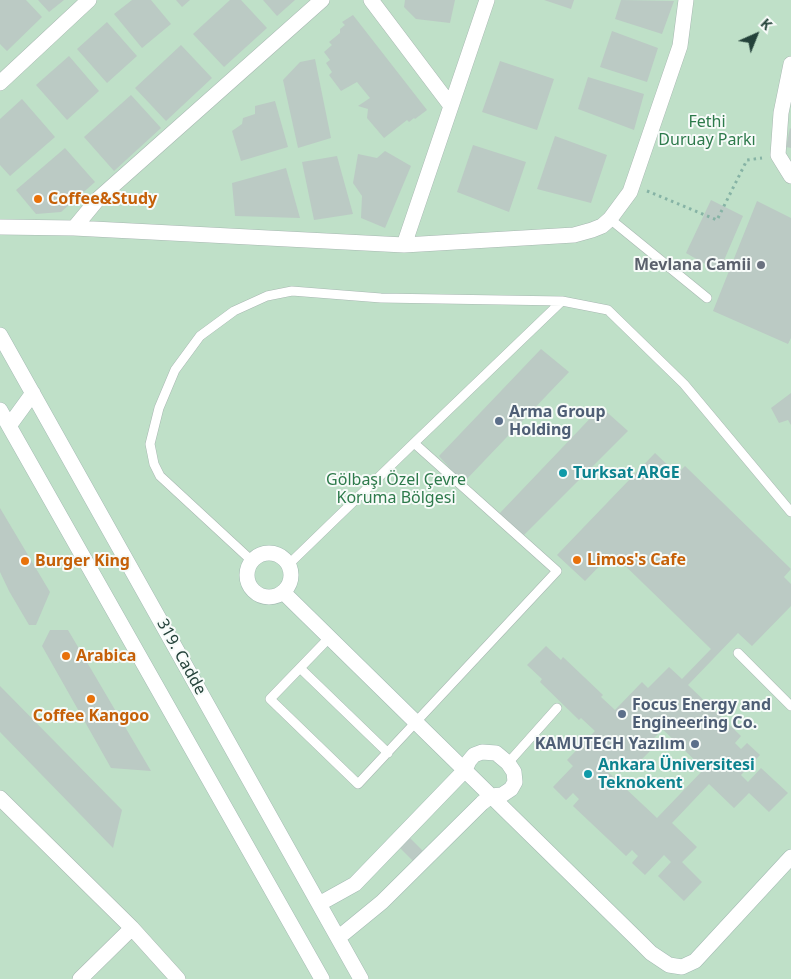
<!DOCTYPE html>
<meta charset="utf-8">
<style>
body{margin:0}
#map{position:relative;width:791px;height:979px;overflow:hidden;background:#e6efeb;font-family:"Noto Sans",sans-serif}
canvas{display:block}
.north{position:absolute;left:731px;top:10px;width:50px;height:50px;-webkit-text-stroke:4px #f7fbf9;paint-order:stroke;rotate:44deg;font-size:14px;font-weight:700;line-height:20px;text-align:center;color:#24423a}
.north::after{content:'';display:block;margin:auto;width:18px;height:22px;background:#24423a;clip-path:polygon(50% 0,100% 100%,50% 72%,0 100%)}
</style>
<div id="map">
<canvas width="791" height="979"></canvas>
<div class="north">K</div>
</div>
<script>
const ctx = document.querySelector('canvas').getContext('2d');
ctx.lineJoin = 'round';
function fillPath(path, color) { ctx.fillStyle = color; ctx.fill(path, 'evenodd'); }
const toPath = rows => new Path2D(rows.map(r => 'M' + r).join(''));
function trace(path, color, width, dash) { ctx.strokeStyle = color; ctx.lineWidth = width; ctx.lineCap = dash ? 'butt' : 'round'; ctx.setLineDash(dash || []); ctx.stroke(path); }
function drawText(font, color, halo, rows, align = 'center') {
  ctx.font = font + ' "Noto Sans",sans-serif'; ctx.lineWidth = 4; ctx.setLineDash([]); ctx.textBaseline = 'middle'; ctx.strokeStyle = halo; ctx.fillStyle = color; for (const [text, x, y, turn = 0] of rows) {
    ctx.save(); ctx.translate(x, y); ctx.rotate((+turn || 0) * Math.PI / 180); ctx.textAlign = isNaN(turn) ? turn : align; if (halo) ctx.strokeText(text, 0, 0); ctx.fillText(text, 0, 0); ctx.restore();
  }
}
fillPath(toPath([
 [0,0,791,0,791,979,0,979]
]), '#bfe0c8');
fillPath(toPath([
 [0,0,26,0,42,17,7,51,0,44],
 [38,0,64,0,49,12],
 [132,0,151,0,171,24,142,48,114,14],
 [176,0,190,0,182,7],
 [230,0,241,0,267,28,224,67,193,34],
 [263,0,295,0,277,16],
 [405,0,455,0,450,23,416,19,404,7],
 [544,0,574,0,571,9],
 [621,0,674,1,662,34,615,19],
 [353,15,427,110,415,119,414,118,409,122,407,120,384,138,367,118,368,109,358,106,370,98,357,82,341,91,329,75,332,72,326,63,330,60,324,52,332,45,329,42,340,33,340,29,345,25,342,22],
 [107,22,137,56,107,83,77,49],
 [612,31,658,48,647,82,600,67],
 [181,45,212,78,166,121,135,88],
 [69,56,99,91,67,120,36,85],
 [315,59,331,138,298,148,283,80,300,62],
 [500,61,554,79,537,130,482,112],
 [588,77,644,94,634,130,578,109],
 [131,95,161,128,114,171,84,137],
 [22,99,55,137,10,176,0,165,0,119],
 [275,101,288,147,241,161,232,131,242,124,243,118,255,114,255,106],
 [790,128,791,129,791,148,786,147],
 [555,136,607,155,591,203,537,189],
 [473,145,526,162,509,212,457,192],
 [65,148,95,182,61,212,36,214,16,190],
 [385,151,411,166,385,228,361,218,362,196,353,183,358,154,377,158],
 [337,156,353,214,314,220,302,162],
 [286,168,300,218,235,216,232,183],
 [711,200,743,216,719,272,686,253],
 [757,201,791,218,791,338,788,344,713,311],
 [541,349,569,372,463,483,439,456],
 [791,393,791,425,788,420,779,423,771,408],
 [601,407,628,431,523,536,499,514],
 [655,453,677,474,685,466,791,569,784,577,791,584,791,606,752,646,738,633,688,685,741,736,735,743,741,749,747,743,760,755,741,775,748,782,761,768,788,793,769,812,749,793,734,808,709,784,672,823,697,847,682,862,702,882,684,901,658,876,671,862,664,855,645,875,632,863,638,856,632,850,626,856,573,806,579,799,573,793,566,800,553,787,573,766,567,760,595,731,581,718,579,720,540,682,542,679,527,665,546,646,561,660,563,657,603,695,601,697,615,710,642,682,648,688,669,667,682,679,711,649,612,553,585,581,557,555],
 [655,722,704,769,657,818,608,772,613,766,620,773,632,761,636,765,650,751,645,747,658,734,650,727],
 [0,508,50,592,36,625,29,625,9,591,0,572],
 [50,630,68,630,151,771,111,768,42,646],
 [0,686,122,810,113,848,0,732],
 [408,836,425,853,415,863,398,846]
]), '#bbcac4');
const lane = toPath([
 [610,219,707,298],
 [414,443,562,301,608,310,684,384,791,512],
 [252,561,160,476,154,464,150,444,159,408,175,370,200,336,234,311,267,296,292,291,381,298,562,301],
 [288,565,414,443,557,571,358,784,270,699,329,638],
 [738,653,791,706],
 [300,668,388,753],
 [508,763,557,708]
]);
const street = toPath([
 [371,0,451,106],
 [791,64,781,113,778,155,791,176],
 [0,83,89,0],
 [0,227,74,228,404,245,574,235,592,230,602,226,610,219,630,192,680,46,686,0],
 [74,228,98,199,322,0],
 [404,245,487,0],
 [0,798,132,928,178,979],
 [80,979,132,928]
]);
const secondary = toPath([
 [0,335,361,979],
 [0,410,322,979],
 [9,426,33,393],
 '247 575a22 22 0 1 1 44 0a22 22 0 1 1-44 0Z',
 [283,592,640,942,651,953,669,965,682,967,695,961,791,857],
 [319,904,355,884,465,770,469,761,474,755,482,752,496,753,508,763,514,772,515,782,511,789,502,795,491,796,482,803,382,902,338,938]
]);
trace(lane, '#a8b8b2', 10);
trace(street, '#a8b8b2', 16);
trace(secondary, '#a4bbb3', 16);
trace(toPath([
 [647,191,717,220,747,160,762,158]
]), '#86b3a5', 3, [2.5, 4]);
trace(lane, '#fff', 9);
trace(street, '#fff', 15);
trace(secondary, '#fff', 15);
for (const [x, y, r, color] of [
 [38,199,5,"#e8710a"],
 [761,265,5,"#6b7280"],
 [499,421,5,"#5c6f8a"],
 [563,473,5,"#0f9aa8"],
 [577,560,5,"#e8710a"],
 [25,561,5,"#e8710a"],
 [66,656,5,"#e8710a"],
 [91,699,5,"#e8710a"],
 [622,714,5,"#5c6f8a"],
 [695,744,5,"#5c6f8a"],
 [588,774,5,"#0f9aa8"]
]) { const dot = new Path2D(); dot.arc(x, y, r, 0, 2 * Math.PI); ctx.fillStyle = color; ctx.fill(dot); trace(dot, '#f7fbf9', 2); }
drawText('16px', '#2d7a4b', '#f7fbf9', [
 ["Fethi",707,122],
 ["Duruay Parkı",707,140],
 ["Gölbaşı Özel Çevre",396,480],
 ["Koruma Bölgesi",396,498]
]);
drawText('bold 16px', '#c56008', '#f7fbf9', [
 ["Coffee&Study",48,199],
 ["Limos's Cafe",587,560],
 ["Burger King",35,561],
 ["Arabica",76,656],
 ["Coffee Kangoo",91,716,"center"]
], 'left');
drawText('bold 16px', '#5b616d', '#f7fbf9', [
 ["Mevlana Camii",751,265]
], 'right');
drawText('bold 16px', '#4e5e75', '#f7fbf9', [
 ["Arma Group",509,412],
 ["Holding",509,430],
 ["Focus Energy and",632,705],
 ["Engineering Co.",632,723],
 ["KAMUTECH Yazılım",685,744,"right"]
], 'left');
drawText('bold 16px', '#0d838f', '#f7fbf9', [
 ["Turksat ARGE",573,473],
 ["Ankara Üniversitesi",598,765],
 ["Teknokent",598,783]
], 'left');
drawText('16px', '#24423a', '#f7fbf9', [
 ["319. Cadde",181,657,61]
]);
</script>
